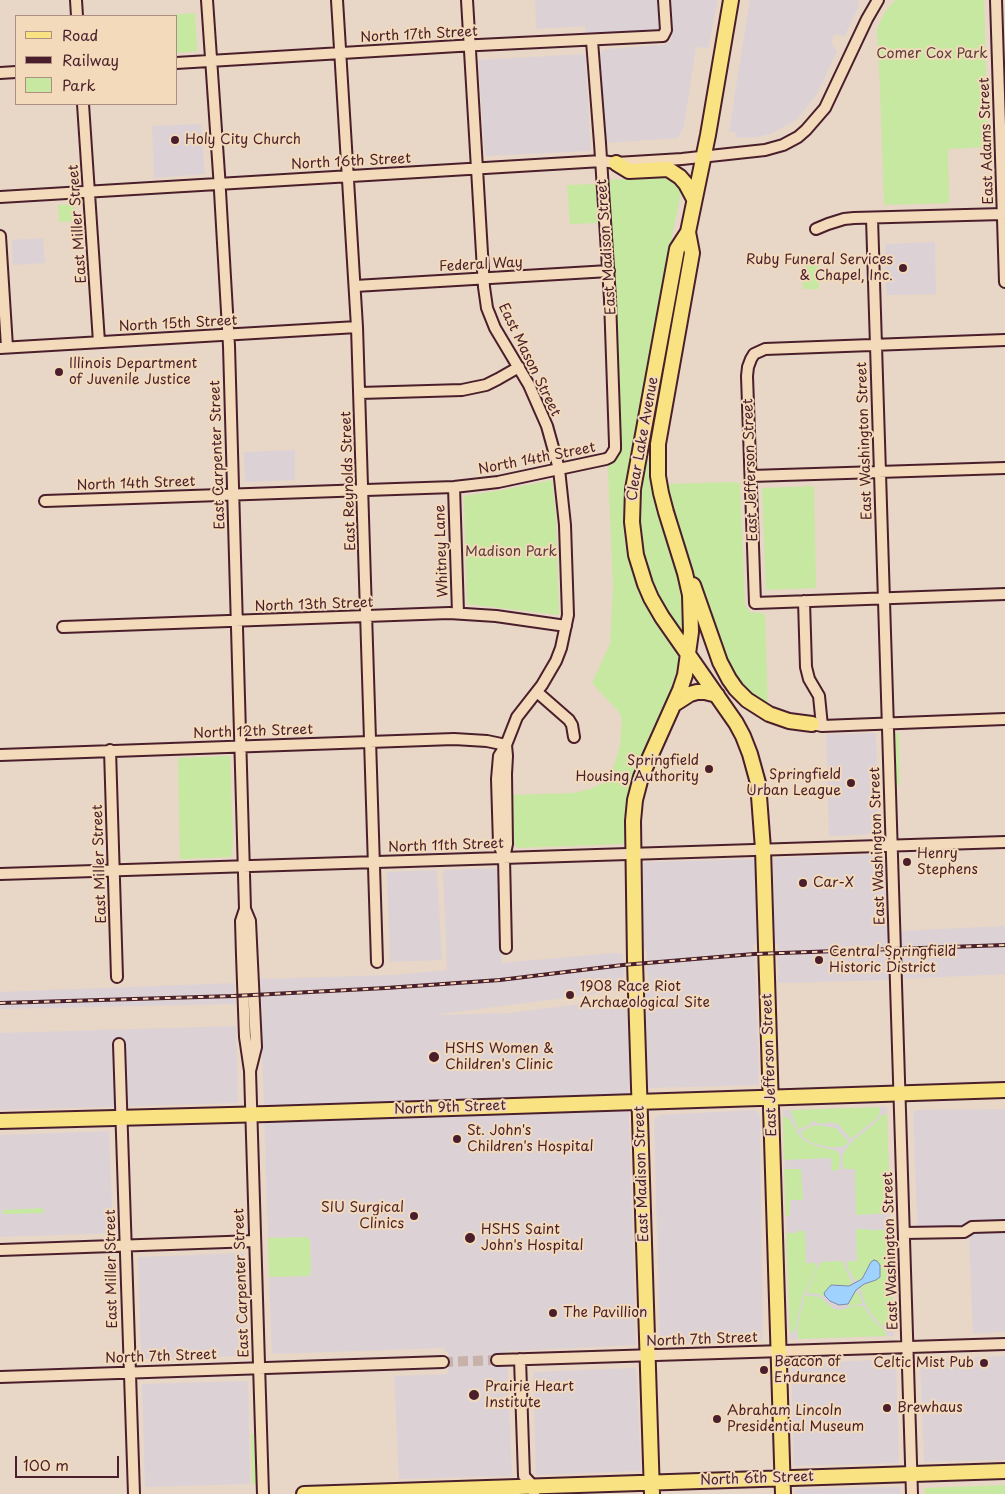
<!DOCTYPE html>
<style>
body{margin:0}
#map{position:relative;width:1005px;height:1494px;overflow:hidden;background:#e8d6c7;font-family:"Playpen Sans",sans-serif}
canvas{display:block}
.legend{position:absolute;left:15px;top:15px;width:162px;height:90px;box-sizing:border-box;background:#f2daba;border:1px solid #af8f81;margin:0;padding:6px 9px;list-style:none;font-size:15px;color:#4a1f2b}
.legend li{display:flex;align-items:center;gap:10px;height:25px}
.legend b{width:25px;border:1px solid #af8f81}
.scale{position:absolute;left:15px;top:1456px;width:104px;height:22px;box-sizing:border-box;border:2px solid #4a1f2b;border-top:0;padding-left:6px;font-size:15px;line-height:18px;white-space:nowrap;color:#4a1f2b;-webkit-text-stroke:4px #f2daba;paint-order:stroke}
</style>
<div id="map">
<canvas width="1005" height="1494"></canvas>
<ul class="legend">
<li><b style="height:6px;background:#f8e281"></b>Road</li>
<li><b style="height:6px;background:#4a1f2b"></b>Railway</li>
<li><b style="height:14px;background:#c7e8a1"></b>Park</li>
</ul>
<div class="scale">100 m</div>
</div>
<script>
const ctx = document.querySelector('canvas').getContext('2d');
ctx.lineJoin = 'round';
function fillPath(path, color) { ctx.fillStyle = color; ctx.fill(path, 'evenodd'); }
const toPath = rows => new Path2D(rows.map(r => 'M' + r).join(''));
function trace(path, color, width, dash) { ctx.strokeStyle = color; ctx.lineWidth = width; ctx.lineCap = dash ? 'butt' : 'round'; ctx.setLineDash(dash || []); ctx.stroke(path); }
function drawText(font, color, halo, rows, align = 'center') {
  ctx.font = font + ' "Playpen Sans",sans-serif'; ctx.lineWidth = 4; ctx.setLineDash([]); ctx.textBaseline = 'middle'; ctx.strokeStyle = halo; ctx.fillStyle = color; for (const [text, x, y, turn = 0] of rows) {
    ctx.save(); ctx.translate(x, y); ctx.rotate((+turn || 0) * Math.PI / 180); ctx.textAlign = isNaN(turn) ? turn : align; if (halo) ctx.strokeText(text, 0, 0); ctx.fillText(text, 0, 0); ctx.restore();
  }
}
fillPath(toPath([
 [535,0,659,0,660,30,586,34,585,26,536,29],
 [670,0,718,0,708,48,696,47,684,126,678,138,606,143,600,53,606,49,661,45,670,43,672,35],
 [750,0,858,0,859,6,845,35,842,36,834,34,831,44,837,51,817,94,796,120,770,134,758,137,735,138,736,133,729,131],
 [585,54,591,151,485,156,478,60],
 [201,124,205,174,154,178,152,126],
 [43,238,45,263,13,265,12,240],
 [935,242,936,294,886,295,885,244],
 [295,450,295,480,245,482,244,452],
 [876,733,879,834,829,836,826,734],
 [877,854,881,854,886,858,891,980,778,983,777,975,779,975,778,963,777,963,778,944,774,944,773,858],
 [753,859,755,862,757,945,753,945,753,948,756,964,754,964,756,981,759,1085,649,1088,648,1085,645,985,649,985,648,973,646,972,646,966,648,966,647,954,646,953,646,949,644,949,641,867,643,863,647,862],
 [499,868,502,963,613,953,623,954,623,968,624,968,623,978,625,990,433,1015,509,1013,627,998,630,1090,628,1090,636,1345,507,1351,512,1476,399,1479,394,1376,448,1374,448,1352,445,1352,444,1348,272,1354,269,1277,307,1276,309,1275,311,1272,310,1241,306,1237,268,1238,261,1015,263,1015,262,1003,261,1003,261,998,262,997,260,979,392,975,447,970,443,870],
 [437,870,442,960,390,962,387,872],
 [1005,926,1005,974,902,979,900,931],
 [235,983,235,987,234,988,236,1004,0,1009,0,992],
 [236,1026,238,1103,0,1110,0,1033],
 [887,1107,894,1336,790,1339,783,1110],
 [1005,1109,1005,1332,973,1334,969,1238,918,1240,913,1112,917,1110],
 [755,1110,760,1115,763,1340,660,1344,654,1119,659,1115],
 [109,1131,113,1233,0,1237,0,1135],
 [244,1253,247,1356,141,1359,138,1257],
 [1005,1356,1005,1460,924,1462,920,1359],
 [896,1359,899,1463,794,1466,791,1364],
 [636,1368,641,1471,536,1475,533,1372],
 [248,1381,250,1484,145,1487,142,1384],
 [900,1487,900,1494,795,1494,795,1489]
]), '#dcd2d6');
fillPath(toPath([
 [895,0,984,0,988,147,948,149,949,203,884,205,880,89,877,29,885,12],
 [195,13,197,51,176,53,176,16,155,16],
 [669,176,675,182,677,180,681,187,681,192,668,256,626,481,623,510,623,524,626,550,639,593,655,623,678,656,678,666,666,703,635,770,626,802,624,841,623,844,517,848,511,839,508,795,573,793,590,789,609,781,620,746,622,718,618,711,592,683,610,644,613,587,608,468,610,463,618,455,620,446,614,282,608,182,609,180],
 [595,184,598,223,570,224,567,185],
 [75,204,76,221,59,222,58,205],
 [814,255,818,255,819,289,803,289,802,270,809,262,811,257],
 [647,449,651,450,651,478,656,503,681,589,684,621,683,629,682,631,680,630,668,614,651,580,641,545,639,512,640,493],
 [552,480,556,517,559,615,467,604,464,496,502,490],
 [733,482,739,483,740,485,745,605,750,612,765,614,768,710,744,693,716,641,671,505,667,484],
 [814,486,816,588,766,590,762,488],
 [895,733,899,733,900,785,898,785,896,781],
 [230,756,233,841,231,857,180,859,178,758],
 [880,1107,880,1113,876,1119,851,1139,838,1124,828,1122,827,1124,817,1123,816,1121,811,1122,811,1124,798,1130,791,1112,791,1110],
 [887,1114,890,1213,856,1215,855,1169,844,1169,842,1160,843,1154,848,1146,855,1139,875,1123,882,1115],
 [783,1116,789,1118,798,1134,805,1141,819,1147,835,1150,838,1152,840,1156,839,1170,832,1171,831,1158,784,1160],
 [817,1125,836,1128,849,1142,844,1146,840,1147,828,1147,813,1143,807,1140,800,1133,809,1127],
 [784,1169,801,1169,803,1200,790,1200,790,1216,786,1216],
 [43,1208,44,1213,3,1214,3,1210],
 [856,1229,868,1229,868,1230,891,1230,894,1329,887,1328,882,1326,872,1315,866,1306,860,1287,876,1280,880,1277,880,1267,878,1262,872,1261,864,1277,858,1282,854,1279,847,1267,847,1261,857,1261],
 [797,1231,805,1231,806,1263,815,1263,817,1267,803,1295,795,1329,792,1333,790,1333,786,1233,797,1233],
 [306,1237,308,1238,310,1241,311,1272,310,1275,307,1276,269,1277,268,1238],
 [842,1261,853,1285,844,1286,832,1284,824,1293,825,1297,818,1294,806,1293,820,1262],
 [856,1291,861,1296,862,1304,848,1306],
 [805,1295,820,1297,834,1309,842,1310,852,1306,863,1306,872,1319,885,1331,887,1336,798,1339,797,1328],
 [251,1434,254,1435,256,1484,252,1484],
 [1005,1485,1005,1494,925,1494,925,1488]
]), '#c7e8a1');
const water = toPath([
 [874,1260,877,1261,880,1265,880,1277,876,1280,864,1284,856,1290,848,1304,839,1305,830,1301,825,1296,824,1293,831,1285,849,1286,862,1279,871,1262,874,1260]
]);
fillPath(water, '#9fd3fd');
trace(water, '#7d8ba9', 1);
trace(toPath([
 [443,1362,497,1360]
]), '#c8b1a8', 10, [10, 5]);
const minor = toPath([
 [76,0,77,16],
 [207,0,219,174,229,346,245,909,250,921,256,1047,250,1071],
 [337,0,357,327,377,962],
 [467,0,484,287,487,308,495,328,529,385,547,426,559,469,565,525,568,615,561,648,556,661,542,685,517,717,506,745,499,756,497,779,499,844,504,858],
 [996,0,1005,282],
 [176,63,458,46,663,36,666,30,664,0],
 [0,73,16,72],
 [83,104,99,342],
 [0,197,602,161,616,163,682,159,765,150,783,145,798,137,806,130,825,108,867,19,878,0],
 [872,218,912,1494],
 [816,229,828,224,844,219,854,218,1003,214],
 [0,236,7,347],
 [355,286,609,271],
 [1005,340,765,349,754,354,751,359,748,367,747,376,755,603,1005,594],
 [0,348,357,327],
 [360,393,462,390,486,385,498,379,519,367],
 [751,476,1005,468],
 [454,487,458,613],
 [45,501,454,487,498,482,606,459,610,457,615,449,615,444,610,299,600,143,592,41],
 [804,601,806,667,809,679,819,696,822,726],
 [63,627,449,613,496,616,566,626],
 [537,692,569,720,572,725,574,737],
 [812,724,822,726,1005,719],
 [506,745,507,756,506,774,507,844,504,858,506,948],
 [110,750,117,977],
 [0,755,454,739,487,741,506,745],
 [0,874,1005,842],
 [245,909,241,921,242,955,245,1037,250,1071,263,1494],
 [119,1044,134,1494],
 [904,1233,964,1232,972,1227,1005,1226],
 [0,1250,255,1241],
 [520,1359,524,1476,534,1487,534,1494],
 [497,1360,1005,1344],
 [0,1377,443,1362]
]);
const major = toPath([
 [616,163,629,171,668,169,680,177,686,184,694,199],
 [688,232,677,249,633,489,632,522,636,555,645,584,651,598,662,617,736,723,743,736,750,754,758,783,763,849,783,1494],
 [693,585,720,662,729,679,736,689,747,700,769,714,789,721,812,724],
 [676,703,690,694,697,692,705,692,717,695],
 [0,1121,268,1114,1005,1090],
 [304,1494,1005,1471],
 [652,1494,635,961,633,821,635,800,641,777,680,690,685,675,691,632,690,595,685,573,666,512,661,493,658,476,658,444,692,253,688,232,708,135,731,0]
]);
trace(minor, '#4a1f2b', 14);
trace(major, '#4a1f2b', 18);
trace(minor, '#f2daba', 10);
trace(major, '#f8e281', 14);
const rail = toPath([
 [0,1003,234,996,386,988,500,980,623,965,754,954,1005,945]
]);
trace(rail, '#4a1f2b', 4);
trace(rail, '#f2daba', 2, [5.5]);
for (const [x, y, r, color] of [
 [175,140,5,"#4a1f2b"],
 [903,268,5,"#4a1f2b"],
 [59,372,5,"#4a1f2b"],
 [709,769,5,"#4a1f2b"],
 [851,783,5,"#4a1f2b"],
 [907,862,5,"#4a1f2b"],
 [803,883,5,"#4a1f2b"],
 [819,960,5,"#4a1f2b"],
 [570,995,5,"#4a1f2b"],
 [434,1057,6,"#4a1f2b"],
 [457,1139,5,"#4a1f2b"],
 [414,1216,5,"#4a1f2b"],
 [470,1238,6,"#4a1f2b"],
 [553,1313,5,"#4a1f2b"],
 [984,1363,5,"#4a1f2b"],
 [764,1370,5,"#4a1f2b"],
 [474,1395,6,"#4a1f2b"],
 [887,1408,5,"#4a1f2b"],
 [717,1419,5,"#4a1f2b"]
]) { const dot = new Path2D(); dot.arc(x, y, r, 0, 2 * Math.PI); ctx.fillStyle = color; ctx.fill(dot); trace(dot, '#f2daba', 2); }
drawText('14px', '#4a1f2b', '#f2daba', [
 ["North 17th Street",419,35,-3],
 ["East Adams Street",987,141,-92],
 ["North 16th Street",351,162,-3],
 ["East Miller Street",78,224,-94],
 ["East Madison Street",607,247,-94],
 ["Federal Way",481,265,-3],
 ["North 15th Street",178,324,-3],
 ["East Mason Street",529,360,64],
 ["Clear Lake Avenue",643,439,-80],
 ["East Washington Street",865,441,-92],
 ["East Carpenter Street",218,455,-92],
 ["North 14th Street",537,459,-11],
 ["East Jefferson Street",751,470,-92],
 ["East Reynolds Street",349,481,-92],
 ["North 14th Street",136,484,-2],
 ["Whitney Lane",442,551,-92],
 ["North 13th Street",314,605,-2],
 ["North 12th Street",253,732,-2],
 ["North 11th Street",446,846,-2],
 ["East Washington Street",878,846,-92],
 ["East Miller Street",100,864,-92],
 ["East Jefferson Street",770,1065,-92],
 ["North 9th Street",450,1108,-2],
 ["East Madison Street",642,1174,-92],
 ["East Washington Street",891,1251,-92],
 ["East Miller Street",112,1269,-91],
 ["East Carpenter Street",242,1283,-92],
 ["North 7th Street",702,1340,-2],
 ["North 7th Street",161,1357,-2],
 ["North 6th Street",757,1479,-2]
]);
drawText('14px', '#5d3d3d', '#f2daba', [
 ["Comer Cox Park",932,54],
 ["Madison Park",511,552]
]);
drawText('14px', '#4a1f2b', '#f2daba', [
 ["Holy City Church",185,140],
 ["Ruby Funeral Services",893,260,"right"],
 ["& Chapel, Inc.",893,276,"right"],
 ["Illinois Department",69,364],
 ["of Juvenile Justice",69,380],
 ["Springfield",699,761,"right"],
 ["Housing Authority",699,777,"right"],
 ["Springfield",841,775,"right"],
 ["Urban League",841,791,"right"],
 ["Henry",917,854],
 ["Stephens",917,870],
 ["Car-X",813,883],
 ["Central Springfield",829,952],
 ["Historic District",829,968],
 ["1908 Race Riot",580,987],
 ["Archaeological Site",580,1003],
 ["HSHS Women &",445,1049],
 ["Children's Clinic",445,1065],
 ["St. John's",467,1131],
 ["Children's Hospital",467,1147],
 ["SIU Surgical",404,1208,"right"],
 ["Clinics",404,1224,"right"],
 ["HSHS Saint",481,1230],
 ["John's Hospital",481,1246],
 ["The Pavillion",563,1313],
 ["Beacon of",774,1362],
 ["Endurance",774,1378],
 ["Celtic Mist Pub",974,1363,"right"],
 ["Prairie Heart",485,1387],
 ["Institute",485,1403],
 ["Brewhaus",897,1408],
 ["Abraham Lincoln",727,1411],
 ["Presidential Museum",727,1427]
], 'left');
</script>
